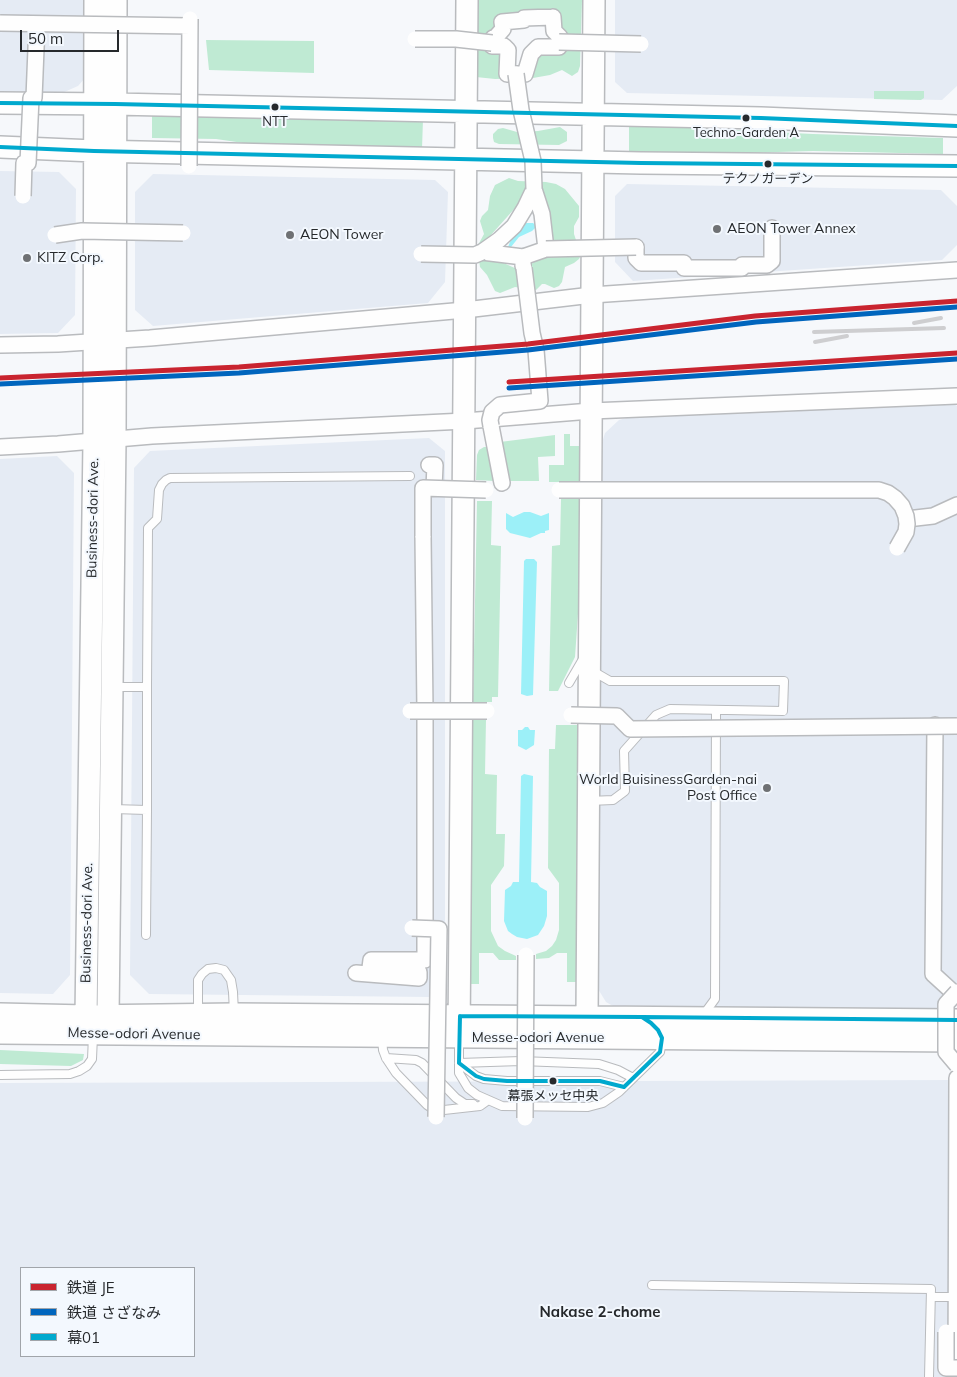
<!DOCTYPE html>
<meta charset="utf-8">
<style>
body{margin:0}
#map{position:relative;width:957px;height:1377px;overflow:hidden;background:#f6f8fb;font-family:Mulish,"Noto Sans JP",sans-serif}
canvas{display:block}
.legend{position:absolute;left:20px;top:1267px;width:175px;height:90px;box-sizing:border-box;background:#f3f8fe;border:1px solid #a1a5aa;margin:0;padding:6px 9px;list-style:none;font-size:15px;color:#26292c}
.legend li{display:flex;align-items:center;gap:10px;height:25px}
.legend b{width:25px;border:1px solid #a1a5aa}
.scale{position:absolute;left:20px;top:30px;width:99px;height:22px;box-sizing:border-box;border:2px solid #26292c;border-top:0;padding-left:6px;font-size:15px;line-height:18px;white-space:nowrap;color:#26292c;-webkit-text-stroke:4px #f3f8fe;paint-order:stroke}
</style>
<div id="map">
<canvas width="957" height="1377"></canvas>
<ul class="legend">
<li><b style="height:6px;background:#c9242f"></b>鉄道 JE</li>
<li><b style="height:6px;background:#0065bd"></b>鉄道 さざなみ</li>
<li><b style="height:6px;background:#00a9ce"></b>幕01</li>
</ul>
<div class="scale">50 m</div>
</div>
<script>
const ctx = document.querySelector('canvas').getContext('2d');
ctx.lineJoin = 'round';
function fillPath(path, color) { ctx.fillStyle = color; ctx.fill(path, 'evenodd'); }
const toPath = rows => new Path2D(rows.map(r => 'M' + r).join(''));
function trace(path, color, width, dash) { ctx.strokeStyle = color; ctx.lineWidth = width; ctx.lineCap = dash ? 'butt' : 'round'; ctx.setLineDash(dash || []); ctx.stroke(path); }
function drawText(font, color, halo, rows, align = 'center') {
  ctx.font = font + ' Mulish,"Noto Sans JP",sans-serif'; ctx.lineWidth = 4; ctx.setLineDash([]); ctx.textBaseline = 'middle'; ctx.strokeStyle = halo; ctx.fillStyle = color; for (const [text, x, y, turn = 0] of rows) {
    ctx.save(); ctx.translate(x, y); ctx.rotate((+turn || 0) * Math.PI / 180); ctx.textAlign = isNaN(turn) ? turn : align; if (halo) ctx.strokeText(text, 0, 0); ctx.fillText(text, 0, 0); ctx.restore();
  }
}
fillPath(toPath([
 [0,0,90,0,86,77,78,86,62,93,0,92],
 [615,0,957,0,957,86,942,100,627,93,615,82],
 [0,171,59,172,76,189,75,315,58,333,0,334],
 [153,174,435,180,448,192,445,282,428,303,153,326,135,310,135,192],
 [627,184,941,190,957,206,957,245,942,260,633,281,615,262,615,196],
 [946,400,957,406,957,1004,950,1010,620,1010,606,1002,598,989,600,449,605,433,619,420,626,418],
 [429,438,445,451,445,980,429,997,149,994,130,975,134,468,150,451],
 [57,456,74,473,70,975,53,994,0,993,0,459],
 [954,1080,952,1377,0,1377,0,1083],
 [21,1268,194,1268,194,1356,21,1356]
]), '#e5ebf4');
fillPath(toPath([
 [476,0,582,0,580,66,578,72,572,76,562,70,550,75,533,78,495,79,476,77],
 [553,17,559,46,530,57,525,74,508,64,504,46,493,38,525,18],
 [206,40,314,41,314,73,209,70],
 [874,91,924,91,924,98,921,100,874,99],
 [152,114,423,119,422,149,264,146,216,139,152,138],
 [629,125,813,134,943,138,943,154,813,151,709,154,629,153],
 [560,127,567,132,567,141,559,145,499,144,494,142,493,138,493,134,498,129,503,128,517,132,538,131],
 [509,178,518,181,546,182,556,184,565,189,579,206,579,217,574,226,574,234,581,255,579,259,574,263,565,267,562,282,559,286,554,288,545,284,542,284,536,290,515,287,500,293,495,291,487,275,480,267,477,247,484,234,480,221,482,216,488,210,490,196,495,185],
 [524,198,548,223,537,260,530,265,517,269,499,261,482,245],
 [564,434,570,434,570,446,581,446,581,482,549,482,549,465,564,465],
 [555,435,555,456,538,457,539,481,507,481,500,442],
 [484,447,489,447,494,481,476,480,477,455,479,450],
 [561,499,586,499,575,657,558,691,549,691,552,546,560,545],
 [477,501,492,501,491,545,501,546,498,697,492,697,492,702,473,702],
 [471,718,486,719,485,774,497,775,496,834,505,834,504,866,491,885,491,931,498,946,505,951,516,956,516,960,499,960,493,953,479,953,479,984,470,984],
 [556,725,580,725,577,982,567,982,567,953,557,953,549,958,536,959,536,954,546,951,552,946,556,940,559,930,559,883,548,868,549,749,555,749],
 [0,1050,84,1054,83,1060,71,1066,0,1064]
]), '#bfead3');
fillPath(toPath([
 [525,223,533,223,537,226,532,231,519,237,511,247,508,247,512,237],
 [524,512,530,512,541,516,549,513,549,530,545,531,545,533,541,533,530,538,510,533,506,529,506,513,513,517],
 [526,559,534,559,537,562,533,695,527,696,521,694,524,561],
 [525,727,528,727,530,730,535,730,534,745,526,750,518,746,518,730,522,730],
 [524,774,533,776,531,882,537,883,540,887,547,891,547,916,544,926,538,935,527,939,517,937,512,934,508,931,504,921,505,890,511,886,513,882,519,882,521,776]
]), '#9cf0f8');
const lane = toPath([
 [569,683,583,659],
 [114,687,147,687,148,528,157,519,159,490,162,484,166,480,170,478,410,476],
 [589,801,613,800,625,791,624,751,656,715,670,709,783,711,784,681,610,681,591,670],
 [113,809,147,810,147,687],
 [146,935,147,810],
 [198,1013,198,980,202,974,208,969,216,968,224,970,231,980,233,992,234,1013],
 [704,1014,715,999,716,710],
 [382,1037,383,1050,386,1058,396,1073,427,1105,433,1109,444,1110,480,1106,487,1101],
 [459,1039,459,1073,468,1088,477,1095,502,1106,588,1107,603,1103,619,1092,660,1052,662,1040],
 [386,1058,416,1060,422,1063,456,1098,465,1104,473,1104],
 [459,1063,521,1061,599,1064,618,1070,633,1078],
 [459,1063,476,1076,484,1079,507,1081,600,1081,624,1087],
 [0,1075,70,1074,79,1071,87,1066,92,1059,93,1036],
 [652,1285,931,1289,929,1377],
 [931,1297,957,1297]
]);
const street = toPath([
 [553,17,554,31,560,37,559,47,538,47,531,54,525,74,507,74,508,50,504,46,492,46,493,38,495,38,503,29,502,22,524,20,524,18,553,17],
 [636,247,636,258,641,263,684,263,684,268,742,268,742,265,767,265,772,261,772,228],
 [482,252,499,240,514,226,525,208,534,189],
 [482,252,523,257,523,266],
 [523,257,546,249,542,214,534,189],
 [0,345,58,344,150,338,465,310,592,295,957,270],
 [491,426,502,483],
 [0,447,58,444,152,436,465,421,591,411,957,396],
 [429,465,435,465,434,488],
 [907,519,933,516,957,505],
 [935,725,933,974,955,994],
 [356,973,419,978,419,972,370,968,371,960,425,960,425,711,423,536],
 [956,1377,957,1078]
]);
const secondary = toPath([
 [0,103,115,104,761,118,957,126],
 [0,147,94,151,641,163,957,166],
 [0,1014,86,1016,234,1014,957,1020],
 [0,1033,957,1041],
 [93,1034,86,1016,94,441,95,0],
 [102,1034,108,1015,115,440,116,0],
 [570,1037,587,1017,594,0],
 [459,1038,467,0]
]);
trace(lane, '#b9bbbe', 10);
trace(street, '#b9bbbe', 18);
trace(secondary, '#b9bbbe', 24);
trace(lane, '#fefefe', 8);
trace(street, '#fefefe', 15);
trace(secondary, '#fefefe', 21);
trace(toPath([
 [914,323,941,318],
 [814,332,944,328],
 [815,342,847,336]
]), '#ceced0', 4);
const streetBridge = toPath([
 [0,23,190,26],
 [415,39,456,39,492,43],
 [559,42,641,44],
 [516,74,521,110,533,161,534,189],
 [189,166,190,19],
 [23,196,24,163,28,163,31,98,34,98,37,24],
 [55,235,82,231,183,233],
 [546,249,636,247],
 [421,254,475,255,482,252],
 [491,426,490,420,492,412,500,405,540,401,536,350,532,333,524,268],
 [559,490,879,490,888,493,895,498,902,506,906,516,907,524,906,532,897,548],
 [423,536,423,488,486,490],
 [410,711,487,711],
 [571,715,617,716,630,729,957,726],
 [412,928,439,929,436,1117],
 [957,992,946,1004,946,1052,957,1065],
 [525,1118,526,955],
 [946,1332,946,1368,957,1368]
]);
trace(streetBridge, '#b9bbbe', 18, []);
trace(streetBridge, '#fefefe', 15);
trace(toPath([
 [0,103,115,104,761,118,957,126],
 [0,147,94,151,641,163,957,166],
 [460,1016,642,1017,651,1023,658,1030,662,1038,660,1052,624,1087,600,1081,507,1081,484,1079,476,1076,459,1063,460,1016],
 [642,1017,957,1020]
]), '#00a9ce', 4);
trace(toPath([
 [0,378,239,367,528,344,755,316,957,301],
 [509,382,957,353]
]), '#c9242f', 5);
trace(toPath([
 [0,384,239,373,528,350,756,322,957,307],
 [509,388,957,359]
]), '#0065bd', 5);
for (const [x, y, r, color] of [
 [275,107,4.5,"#26292c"],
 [746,118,4.5,"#26292c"],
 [768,164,4.5,"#26292c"],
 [717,229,5,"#6f7174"],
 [290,235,5,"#6f7174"],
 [27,258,5,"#6f7174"],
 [767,788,5,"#6f7174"],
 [553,1081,4.5,"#26292c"]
]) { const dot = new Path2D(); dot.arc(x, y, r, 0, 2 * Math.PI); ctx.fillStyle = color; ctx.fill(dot); trace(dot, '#f3f8fe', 2); }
drawText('13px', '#26292c', '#f3f8fe', [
 ["NTT",275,122],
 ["Techno-Garden A",746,133],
 ["テクノガーデン",768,179],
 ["幕張メッセ中央",553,1096]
]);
drawText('14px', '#26292c', '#f3f8fe', [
 ["AEON Tower Annex",727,229],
 ["AEON Tower",300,235],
 ["KITZ Corp.",37,258],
 ["World BuisinessGarden-nai",757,780,"right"],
 ["Post Office",757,796,"right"]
], 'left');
drawText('14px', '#26292c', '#f3f8fe', [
 ["Business-dori Ave.",93,518,-89],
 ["Business-dori Ave.",87,923,-89],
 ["Messe-odori Avenue",134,1034,1],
 ["Messe-odori Avenue",538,1038]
]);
drawText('bold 15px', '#26292c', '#f3f8fe', [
 ["Nakase 2-chome",600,1312]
]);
</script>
